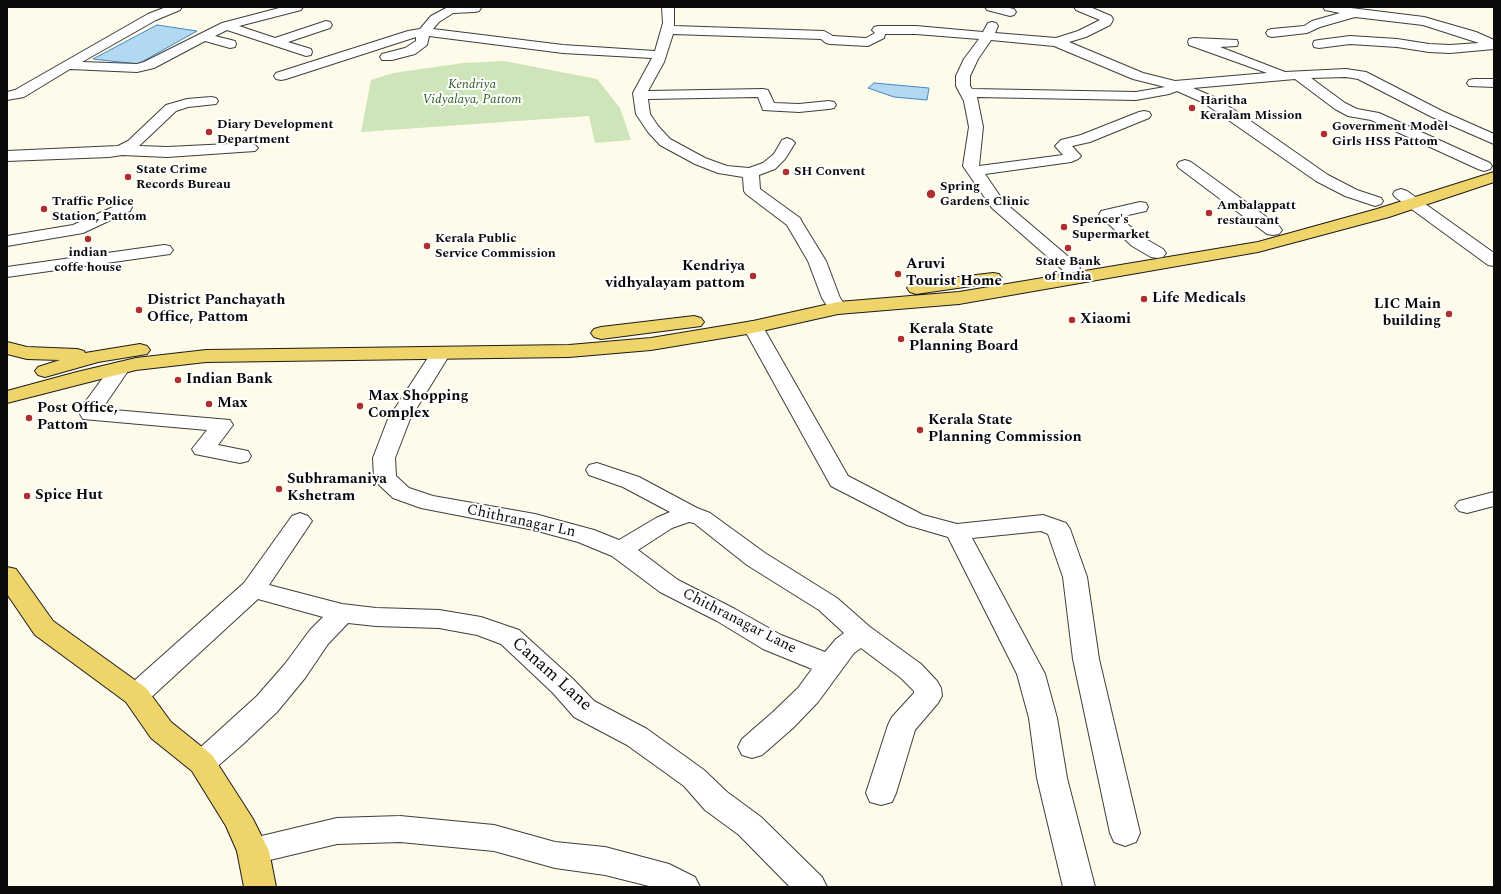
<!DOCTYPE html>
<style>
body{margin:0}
#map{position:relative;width:1501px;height:894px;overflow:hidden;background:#fefbeb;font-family:Spectral,serif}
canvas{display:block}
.frame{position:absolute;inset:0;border:8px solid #0b0b0b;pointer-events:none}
</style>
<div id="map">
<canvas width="1501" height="894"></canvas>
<div class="frame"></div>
</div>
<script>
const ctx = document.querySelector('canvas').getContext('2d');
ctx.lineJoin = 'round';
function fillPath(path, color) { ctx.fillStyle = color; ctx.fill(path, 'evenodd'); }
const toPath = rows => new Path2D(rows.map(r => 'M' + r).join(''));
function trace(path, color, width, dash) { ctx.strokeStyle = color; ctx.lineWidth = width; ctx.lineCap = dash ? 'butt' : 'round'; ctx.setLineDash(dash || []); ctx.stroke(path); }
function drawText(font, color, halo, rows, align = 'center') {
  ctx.font = font + ' Spectral,serif'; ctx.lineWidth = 4; ctx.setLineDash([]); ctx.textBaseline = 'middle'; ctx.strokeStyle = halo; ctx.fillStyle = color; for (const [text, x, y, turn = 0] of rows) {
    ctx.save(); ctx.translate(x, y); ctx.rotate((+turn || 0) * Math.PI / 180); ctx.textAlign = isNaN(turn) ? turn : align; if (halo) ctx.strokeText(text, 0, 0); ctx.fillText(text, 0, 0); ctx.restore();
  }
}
fillPath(toPath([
 [504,61,597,79,620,108,631,140,595,143,589,116,361,132,371,80,393,73,463,63]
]), '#cde5b8');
const water = toPath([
 [157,25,197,31,138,64,93,59,157,25],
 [874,83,929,88,927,100,894,97,868,88,874,83]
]);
fillPath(water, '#b3d8f1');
trace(water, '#4089c3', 1);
const minor = toPath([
 [166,7,182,7,180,10,156,20,82,62,137,64,144,62,222,23,283,7,303,7,301,10,239,26,275,38,326,21,330,22,332,25,330,28,288,42,311,49,312,52,311,55,306,56,227,30,215,36,235,41,236,44,235,47,230,48,205,41,154,68,137,72,70,69,24,97,7,100,7,92,15,90,148,14,166,7],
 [448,7,481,8,479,11,475,12,453,13,439,22,433,29,563,45,655,51,663,23,662,7,674,7,674,26,824,31,833,36,866,38,875,33,872,30,874,27,878,26,916,26,983,32,988,23,992,22,996,23,998,26,995,33,1056,38,1078,31,1100,20,1076,10,1074,7,1090,7,1111,16,1113,19,1112,22,1110,25,1086,37,1069,42,1143,73,1175,81,1267,73,1189,45,1188,42,1189,39,1194,38,1237,40,1238,43,1237,46,1220,47,1285,72,1346,69,1366,72,1442,111,1494,134,1494,144,1432,117,1358,79,1346,77,1311,78,1345,103,1357,109,1379,113,1490,163,1492,166,1490,169,1484,171,1478,169,1371,120,1348,116,1335,109,1295,79,1193,88,1214,97,1242,115,1328,175,1357,190,1381,198,1383,201,1381,204,1375,206,1345,196,1316,181,1204,103,1177,91,1169,94,1136,100,977,97,983,127,979,166,1063,155,1055,146,1061,140,1081,135,1139,112,1144,111,1149,112,1151,115,1149,118,1090,142,1072,146,1081,156,1078,159,1071,162,985,174,1004,202,1077,264,1080,268,1077,272,1071,273,1065,272,992,208,963,166,969,127,964,101,956,86,956,76,964,59,979,39,916,34,885,34,884,38,868,46,830,44,826,43,821,39,673,34,664,62,648,91,763,89,768,90,774,103,799,104,829,101,834,102,836,105,834,108,829,109,799,112,763,110,758,97,648,99,650,114,658,126,670,139,705,158,727,166,749,168,763,163,774,154,782,140,787,138,792,140,795,143,785,159,775,169,759,175,760,189,800,218,802,222,826,261,840,298,847,308,845,312,838,314,831,312,822,298,808,261,787,225,746,194,744,191,743,177,718,173,695,164,660,145,648,132,636,114,633,93,652,58,563,53,429,36,427,45,415,54,392,60,382,60,380,57,382,54,405,48,416,41,416,37,286,79,281,80,276,79,274,76,276,73,408,31,420,29,431,16,448,7],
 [991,40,1054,46,1133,79,1165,87,1136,92,972,89,970,86,970,76,978,59,991,40],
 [985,7,1005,7,1014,9,1016,12,1014,15,1010,16,987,10,985,7],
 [1323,7,1343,7,1424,17,1476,32,1494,40,1494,49,1450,53,1429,52,1397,47,1350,44,1319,48,1314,47,1313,44,1314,41,1319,40,1350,36,1397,39,1429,44,1450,45,1479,43,1423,25,1355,17,1320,27,1307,33,1272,37,1268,36,1266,33,1268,30,1272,29,1304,26,1312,21,1340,13,1325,10,1323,7],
 [1474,79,1494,79,1494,87,1469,86,1467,83,1469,80,1474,79],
 [211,97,216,98,218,101,216,104,188,107,176,111,139,146,167,147,250,143,255,145,258,148,255,151,167,157,122,155,109,157,7,161,7,151,118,146,128,141,166,105,187,99,211,97],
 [1185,160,1191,162,1279,226,1282,230,1279,234,1273,235,1267,234,1179,168,1177,165,1179,162,1185,160],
 [1401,189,1407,191,1494,253,1494,266,1488,265,1395,197,1393,194,1395,191,1401,189],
 [124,202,130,203,132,207,130,211,83,233,7,246,7,236,73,225,124,202],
 [1140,202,1146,203,1148,207,1146,211,1119,217,1144,238,1163,249,1166,253,1163,257,1157,258,1151,257,1132,246,1099,215,1101,211,1140,202],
 [164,245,170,246,173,250,170,254,7,277,7,267,164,245],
 [753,321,760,323,763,327,848,476,923,515,957,524,1043,515,1066,523,1070,529,1087,577,1099,659,1140,833,1136,842,1125,846,1114,842,1110,833,1073,659,1063,577,1048,534,1041,531,972,538,1045,674,1057,718,1067,778,1095,887,1063,887,1037,778,1029,718,1017,674,948,537,907,525,831,486,743,327,746,323,753,321],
 [440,348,447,350,450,354,410,419,395,458,396,476,409,488,433,496,535,514,594,530,619,540,656,518,670,512,623,487,589,475,586,470,589,465,597,463,639,477,697,508,710,513,765,553,837,598,870,627,921,664,937,681,941,688,942,696,938,703,915,730,896,793,892,802,881,805,870,802,866,793,888,725,892,717,914,693,914,691,901,678,861,648,854,653,818,702,793,728,762,755,752,758,742,755,738,747,742,739,773,712,798,688,812,669,763,649,717,621,660,592,612,556,578,542,534,530,421,508,393,498,377,483,374,478,373,458,388,419,433,350,440,348],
 [689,522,694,523,747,565,819,610,844,633,836,639,825,652,781,635,735,609,678,580,638,550,672,528,689,522],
 [120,362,127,364,130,368,102,409,230,420,233,425,218,445,248,451,251,456,248,461,240,463,195,454,192,449,207,430,83,419,80,414,80,409,113,364,120,362],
 [1494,492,1494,506,1467,513,1459,511,1455,506,1459,501,1494,492],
 [300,513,308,516,312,521,269,585,342,604,376,608,439,610,481,617,519,630,573,679,594,701,647,729,704,770,727,792,761,817,822,877,827,887,790,887,739,835,705,810,684,786,627,745,574,717,553,693,501,644,477,635,439,628,376,626,348,623,328,644,305,678,277,712,242,745,212,771,202,775,192,771,187,763,192,755,257,696,285,664,310,630,323,617,258,599,146,702,136,705,126,702,122,695,126,688,244,583,292,516,300,513],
 [400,816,494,825,555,842,605,847,669,864,695,877,700,887,653,887,605,875,555,868,494,851,400,842,337,844,253,864,242,860,237,851,242,842,253,838,337,818,400,816]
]);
const major = toPath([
 [1494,172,1494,182,1389,217,1258,252,959,304,838,314,753,333,651,350,569,357,206,362,136,370,7,403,7,391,77,372,136,358,206,350,569,345,651,338,753,321,838,302,959,292,1258,242,1377,209,1494,172],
 [993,273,999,274,1002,278,999,282,916,294,910,292,907,288,910,284,916,282,993,273],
 [694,316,701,318,704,322,701,326,601,339,594,337,591,333,594,329,601,327,694,316],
 [7,342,27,347,77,349,84,351,85,353,140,344,147,346,150,350,147,354,98,362,45,377,38,375,35,371,38,367,60,360,27,359,7,354,7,342],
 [7,567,16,569,53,621,146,688,171,722,212,755,253,819,269,851,276,887,244,887,237,851,226,826,192,771,151,738,126,702,35,635,7,594,7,567]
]);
trace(minor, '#3e3e3e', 2);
trace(major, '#1c1c1c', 2);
fillPath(minor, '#fff');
fillPath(major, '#efd46a');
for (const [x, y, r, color] of [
 [1192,108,4,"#b12e2f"],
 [209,132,4,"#b12e2f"],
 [1324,134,4,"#b12e2f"],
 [786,172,4,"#b12e2f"],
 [128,177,4,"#b12e2f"],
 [931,194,5,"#b12e2f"],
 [44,209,4,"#b12e2f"],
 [1209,213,4,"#b12e2f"],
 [1064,227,4,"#b12e2f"],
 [88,239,4,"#b12e2f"],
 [427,246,4,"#b12e2f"],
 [1068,248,4,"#b12e2f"],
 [898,274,4,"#b12e2f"],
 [753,276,4,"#b12e2f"],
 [1144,299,4,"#b12e2f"],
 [139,310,4,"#b12e2f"],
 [1449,314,4,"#b12e2f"],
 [1072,320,4,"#b12e2f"],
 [901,339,4,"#b12e2f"],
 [178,380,4,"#b12e2f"],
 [209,404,4,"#b12e2f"],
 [360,406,4,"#b12e2f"],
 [29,418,4,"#b12e2f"],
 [920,430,4,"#b12e2f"],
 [279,489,4,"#b12e2f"],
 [27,496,4,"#b12e2f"]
]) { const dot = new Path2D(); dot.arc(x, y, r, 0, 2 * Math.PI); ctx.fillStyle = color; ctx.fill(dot); trace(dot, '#fff', 1.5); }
drawText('italic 13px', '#2b5e21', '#fff', [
 ["Kendriya",472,85],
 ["Vidyalaya, Pattom",472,100]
]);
drawText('bold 13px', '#0b0b0b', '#fff', [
 ["Haritha",1200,101],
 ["Keralam Mission",1200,116],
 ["Diary Development",217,125],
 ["Department",217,140],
 ["Government Model",1332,127],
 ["Girls HSS Pattom",1332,142],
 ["State Crime",136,170],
 ["Records Bureau",136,185],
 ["SH Convent",794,172],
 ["Spring",940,187],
 ["Gardens Clinic",940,202],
 ["Traffic Police",52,202],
 ["Station, Pattom",52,217],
 ["Ambalappatt",1217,206],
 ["restaurant",1217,221],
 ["Spencer's",1072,220],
 ["Supermarket",1072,235],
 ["Kerala Public",435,239],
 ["Service Commission",435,254],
 ["indian",88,253,"center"],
 ["coffe house",88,268,"center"],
 ["State Bank",1068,262,"center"],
 ["of India",1068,277,"center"]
], 'left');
drawText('bold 15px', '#0b0b0b', '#fff', [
 ["Aruvi",906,265],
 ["Tourist Home",906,282],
 ["Kendriya",745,267,"right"],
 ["vidhyalayam pattom",745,284,"right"],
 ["Life Medicals",1152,299],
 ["District Panchayath",147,301],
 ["Office, Pattom",147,318],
 ["LIC Main",1441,305,"right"],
 ["building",1441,322,"right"],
 ["Xiaomi",1080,320],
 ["Kerala State",909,330],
 ["Planning Board",909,347],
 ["Indian Bank",186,380],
 ["Max Shopping",368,397],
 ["Complex",368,414],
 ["Max",217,404],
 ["Post Office,",37,409],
 ["Pattom",37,426],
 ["Kerala State",928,421],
 ["Planning Commission",928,438],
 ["Subhramaniya",287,480],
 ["Kshetram",287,497],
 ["Spice Hut",35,496]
], 'left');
drawText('15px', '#0b0b0b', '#fff', [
 ["Chithranagar Ln",521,522,12],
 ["Chithranagar Lane",739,622,27]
]);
drawText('18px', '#0b0b0b', '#fff', [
 ["Canam Lane",551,675,42]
]);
</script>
